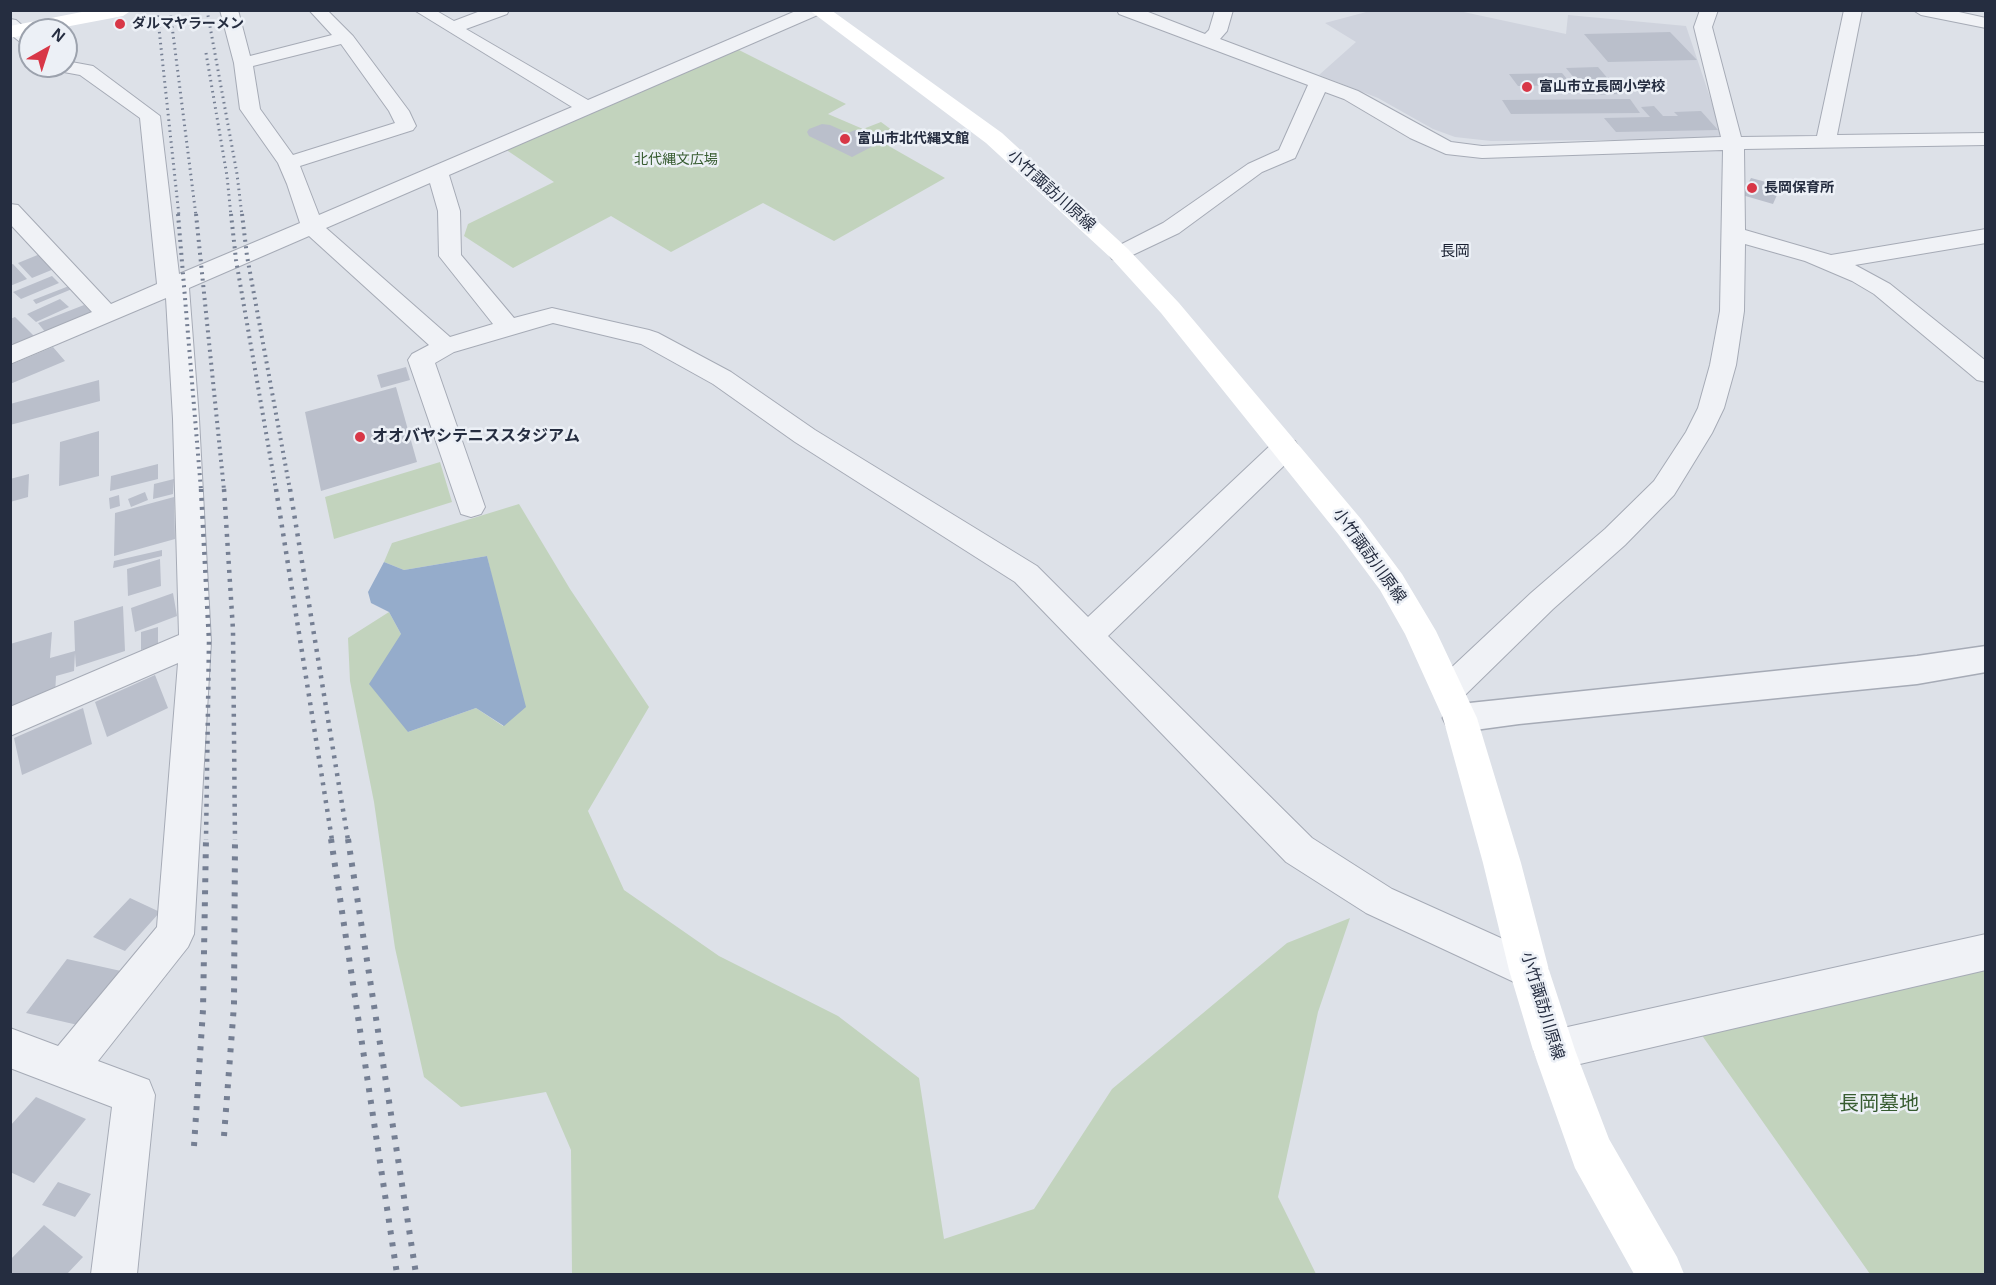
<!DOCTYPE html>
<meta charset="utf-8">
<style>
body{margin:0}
#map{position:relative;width:1996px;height:1285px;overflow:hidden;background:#dde1e8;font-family:Arial,sans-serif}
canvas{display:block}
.frame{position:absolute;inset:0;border:12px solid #252d40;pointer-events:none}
.north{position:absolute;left:18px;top:18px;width:60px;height:60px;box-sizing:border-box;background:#ecf0f6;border:2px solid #9ca2ad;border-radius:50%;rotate:39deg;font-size:16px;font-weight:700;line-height:24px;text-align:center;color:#252d40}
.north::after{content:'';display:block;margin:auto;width:21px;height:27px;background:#d83747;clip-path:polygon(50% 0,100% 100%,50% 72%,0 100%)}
</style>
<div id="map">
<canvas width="1996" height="1285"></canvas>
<div class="frame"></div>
<div class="north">N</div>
</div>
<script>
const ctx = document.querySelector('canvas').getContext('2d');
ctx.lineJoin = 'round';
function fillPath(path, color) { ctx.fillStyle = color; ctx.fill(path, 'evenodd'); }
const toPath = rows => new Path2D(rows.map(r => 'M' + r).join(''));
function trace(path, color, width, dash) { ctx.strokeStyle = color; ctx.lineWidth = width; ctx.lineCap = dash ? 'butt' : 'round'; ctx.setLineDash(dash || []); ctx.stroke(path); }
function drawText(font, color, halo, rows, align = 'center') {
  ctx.font = font + ' Arial,"Noto Sans JP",sans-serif'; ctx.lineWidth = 5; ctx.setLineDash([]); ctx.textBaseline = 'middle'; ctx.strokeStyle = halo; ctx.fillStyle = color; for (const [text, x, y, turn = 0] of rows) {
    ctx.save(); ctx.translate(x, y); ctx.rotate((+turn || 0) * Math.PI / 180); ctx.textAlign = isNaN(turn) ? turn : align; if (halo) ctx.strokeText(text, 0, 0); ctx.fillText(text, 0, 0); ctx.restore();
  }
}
fillPath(toPath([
 [1370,11,1459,11,1566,34,1568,15,1686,26,1724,139,1491,141,1455,137,1433,129,1378,98,1319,75,1356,42,1325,23]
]), '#cfd3dd');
fillPath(toPath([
 [737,49,846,104,828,114,863,129,881,122,904,139,887,145,945,178,834,241,763,203,671,252,611,216,513,268,464,236,468,224,554,182,505,149],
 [440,462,452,502,334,539,325,497],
 [519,504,570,589,649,707,588,811,624,890,719,956,838,1016,919,1078,944,1239,1034,1209,1112,1089,1287,943,1350,918,1318,1012,1278,1197,1316,1274,572,1274,571,1150,546,1092,461,1107,424,1077,395,948,374,802,350,681,348,638,389,612,401,634,408,732,476,708,503,726,504,631,487,556,404,570,384,562,392,543],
 [1985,967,1985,1274,1870,1274,1701,1034]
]), '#c2d3bd');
fillPath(toPath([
 [487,556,526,707,504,726,476,708,408,732,369,684,401,634,389,612,371,603,368,592,384,562,404,570]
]), '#95accb');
fillPath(toPath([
 [1670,32,1697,60,1608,62,1584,34],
 [1598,67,1621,94,1588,95,1566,68],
 [1562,73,1572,85,1518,86,1509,74],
 [1630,99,1640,113,1511,114,1502,100],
 [1654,106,1663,116,1678,116,1674,112,1701,111,1718,130,1616,132,1604,118,1650,117,1641,107],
 [822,124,830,125,848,133,855,130,881,142,852,157,809,136,807,132,809,129],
 [1751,178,1781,186,1773,204,1742,195],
 [40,254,54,269,32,278,18,263],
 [13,264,27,279,10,286,10,265],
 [52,276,59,283,21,299,13,292],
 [69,286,72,289,36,304,33,300],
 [60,299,69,307,36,322,27,314],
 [84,305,92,313,46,333,38,323],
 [15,317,36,338,15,347,10,341,10,319],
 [53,347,65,361,10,384,10,365],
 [406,367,410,380,381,388,377,375],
 [99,380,100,401,10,425,10,404],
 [396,387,417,462,321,491,305,412],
 [99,431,99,476,59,486,60,442],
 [158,464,158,479,110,491,111,476],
 [29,474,28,497,10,502,10,479],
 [174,479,173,494,153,499,154,484],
 [145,492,148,500,131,507,128,499],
 [119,495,120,506,110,509,109,498],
 [174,497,175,539,114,556,115,513],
 [162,550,162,556,113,568,114,561],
 [160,559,161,586,128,596,127,569],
 [173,593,177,616,135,632,131,608],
 [123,606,125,651,76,667,75,653,74,671,56,676,55,696,10,709,10,644,52,632,50,658,75,651,74,621],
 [158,627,158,645,141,650,141,632],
 [155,675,168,708,107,737,95,702],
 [83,708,92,744,22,775,14,738],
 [130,898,160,912,125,951,93,937],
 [67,959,121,971,82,1026,26,1013],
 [36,1097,86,1119,34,1183,10,1172,10,1126],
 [58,1182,91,1194,75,1217,42,1205],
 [44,1225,83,1257,67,1274,10,1274,10,1260]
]), '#babfcb');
const minor = toPath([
 [220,10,238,10,250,56,332,35,309,10,327,10,353,36,409,111,416,126,413,130,300,166,319,215,572,107,414,10,435,10,454,21,483,10,509,10,507,14,466,29,588,100,798,10,822,10,820,14,449,175,460,211,461,255,514,318,552,308,649,330,658,333,731,372,815,430,1037,566,1088,617,1275,441,1285,439,1295,441,1299,448,1295,455,1108,636,1312,838,1392,889,1543,957,1548,970,1543,983,1529,989,1366,913,1286,862,1015,582,795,442,713,384,641,344,553,323,454,352,435,363,485,507,481,514,471,517,461,514,408,360,412,354,429,345,309,236,189,288,199,419,211,642,194,934,188,947,98,1061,149,1080,155,1095,137,1274,91,1274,112,1107,10,1068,10,1028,58,1046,157,927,178,663,10,736,10,707,179,635,173,419,166,298,10,364,10,346,92,312,10,224,10,204,18,205,111,304,157,284,140,118,80,75,53,70,51,66,66,66,66,61,93,66,160,116,179,274,300,223,287,184,278,163,240,109,234,63,220,10],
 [341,44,389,111,395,123,293,155,260,109,253,66,341,44],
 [430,183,438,211,439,256,493,324,450,337,326,228,430,183],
 [1117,10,1143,10,1205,34,1209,30,1215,10,1233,10,1227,31,1220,39,1358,91,1451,142,1482,146,1721,137,1694,27,1700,10,1718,10,1712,27,1741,137,1817,136,1844,10,1862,10,1837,135,1986,133,1986,145,1744,149,1745,230,1831,255,1986,229,1986,243,1855,265,1890,284,1986,361,1986,382,1977,380,1874,294,1852,281,1805,261,1745,244,1744,311,1736,365,1724,408,1712,433,1674,495,1625,545,1553,609,1461,699,1449,703,1437,699,1433,690,1437,681,1531,593,1605,529,1654,481,1686,432,1698,408,1710,365,1720,311,1723,150,1482,158,1446,154,1410,138,1344,99,1325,92,1295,158,1262,172,1179,233,1120,261,1112,259,1109,254,1112,249,1163,223,1248,164,1279,150,1308,85,1119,14,1117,10],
 [1913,10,1950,10,1986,18,1986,28,1921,15,1913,10],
 [10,19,16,20,30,32,30,46,24,45,10,34,10,19],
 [1986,934,1986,970,1554,1070,1540,1064,1534,1050,1540,1036,1554,1030,1986,934]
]);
const tertiary = toPath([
 [1986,646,1986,672,1917,684,1519,724,1460,732,1448,728,1443,718,1448,708,1460,704,1917,656,1986,646]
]);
trace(minor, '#a6abb6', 2);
trace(tertiary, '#a6abb6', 3);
fillPath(minor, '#f0f2f6');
fillPath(tertiary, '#f0f2f6');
fillPath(toPath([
 [92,10,132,10,123,16,49,30,30,30,30,34,10,38,10,26,92,10],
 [809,10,831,10,1002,133,1128,249,1179,303,1361,519,1402,574,1436,631,1477,718,1521,863,1549,970,1575,1050,1609,1139,1677,1257,1684,1274,1634,1274,1575,1168,1533,1050,1509,970,1483,863,1443,718,1405,634,1380,590,1339,535,1161,313,1112,259,986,143,809,10]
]), '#fff');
trace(toPath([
 [157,10,179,216],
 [170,10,196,216],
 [207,10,237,174,242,216],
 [206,53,227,176,231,216]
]), '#757f93', 3, [1.5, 4]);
trace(toPath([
 [178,214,201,490],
 [196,214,224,490],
 [231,214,236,260,276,490],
 [242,214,247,256,290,490]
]), '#757f93', 4, [2, 4.5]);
trace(toPath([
 [201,489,209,641,206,840],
 [224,489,233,630,235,840],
 [276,489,332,840],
 [290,489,348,840]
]), '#757f93', 4.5, [3, 6]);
trace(toPath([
 [331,839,397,1274],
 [348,839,416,1274],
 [224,1136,234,1005,235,839],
 [194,1146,203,1010,206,839]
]), '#757f93', 6, [4, 8]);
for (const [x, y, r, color] of [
 [120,24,6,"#d83747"],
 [1527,87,6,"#d83747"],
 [845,139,6,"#d83747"],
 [1752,188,6,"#d83747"],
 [360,437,6,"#d83747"]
]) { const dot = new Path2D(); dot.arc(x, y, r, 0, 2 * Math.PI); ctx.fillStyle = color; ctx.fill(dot); trace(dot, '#ecf0f6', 2); }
drawText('bold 14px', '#252d40', '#ecf0f6', [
 ["ダルマヤラーメン",132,24],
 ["富山市立長岡小学校",1539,87],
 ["富山市北代縄文館",857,139],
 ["長岡保育所",1764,188]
], 'left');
drawText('14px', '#375c31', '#ecf0f6', [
 ["北代縄文広場",676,160]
]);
drawText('15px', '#181f30', '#ecf0f6', [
 ["長岡",1455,252]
]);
drawText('16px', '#252d40', '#ecf0f6', [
 ["小竹諏訪川原線",1051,191,42],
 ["小竹諏訪川原線",1369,556,54],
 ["小竹諏訪川原線",1542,1006,73]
]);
drawText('bold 16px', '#252d40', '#ecf0f6', [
 ["オオバヤシテニススタジアム",372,437]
], 'left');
drawText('20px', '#375c31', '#ecf0f6', [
 ["長岡墓地",1879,1104]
]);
</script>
